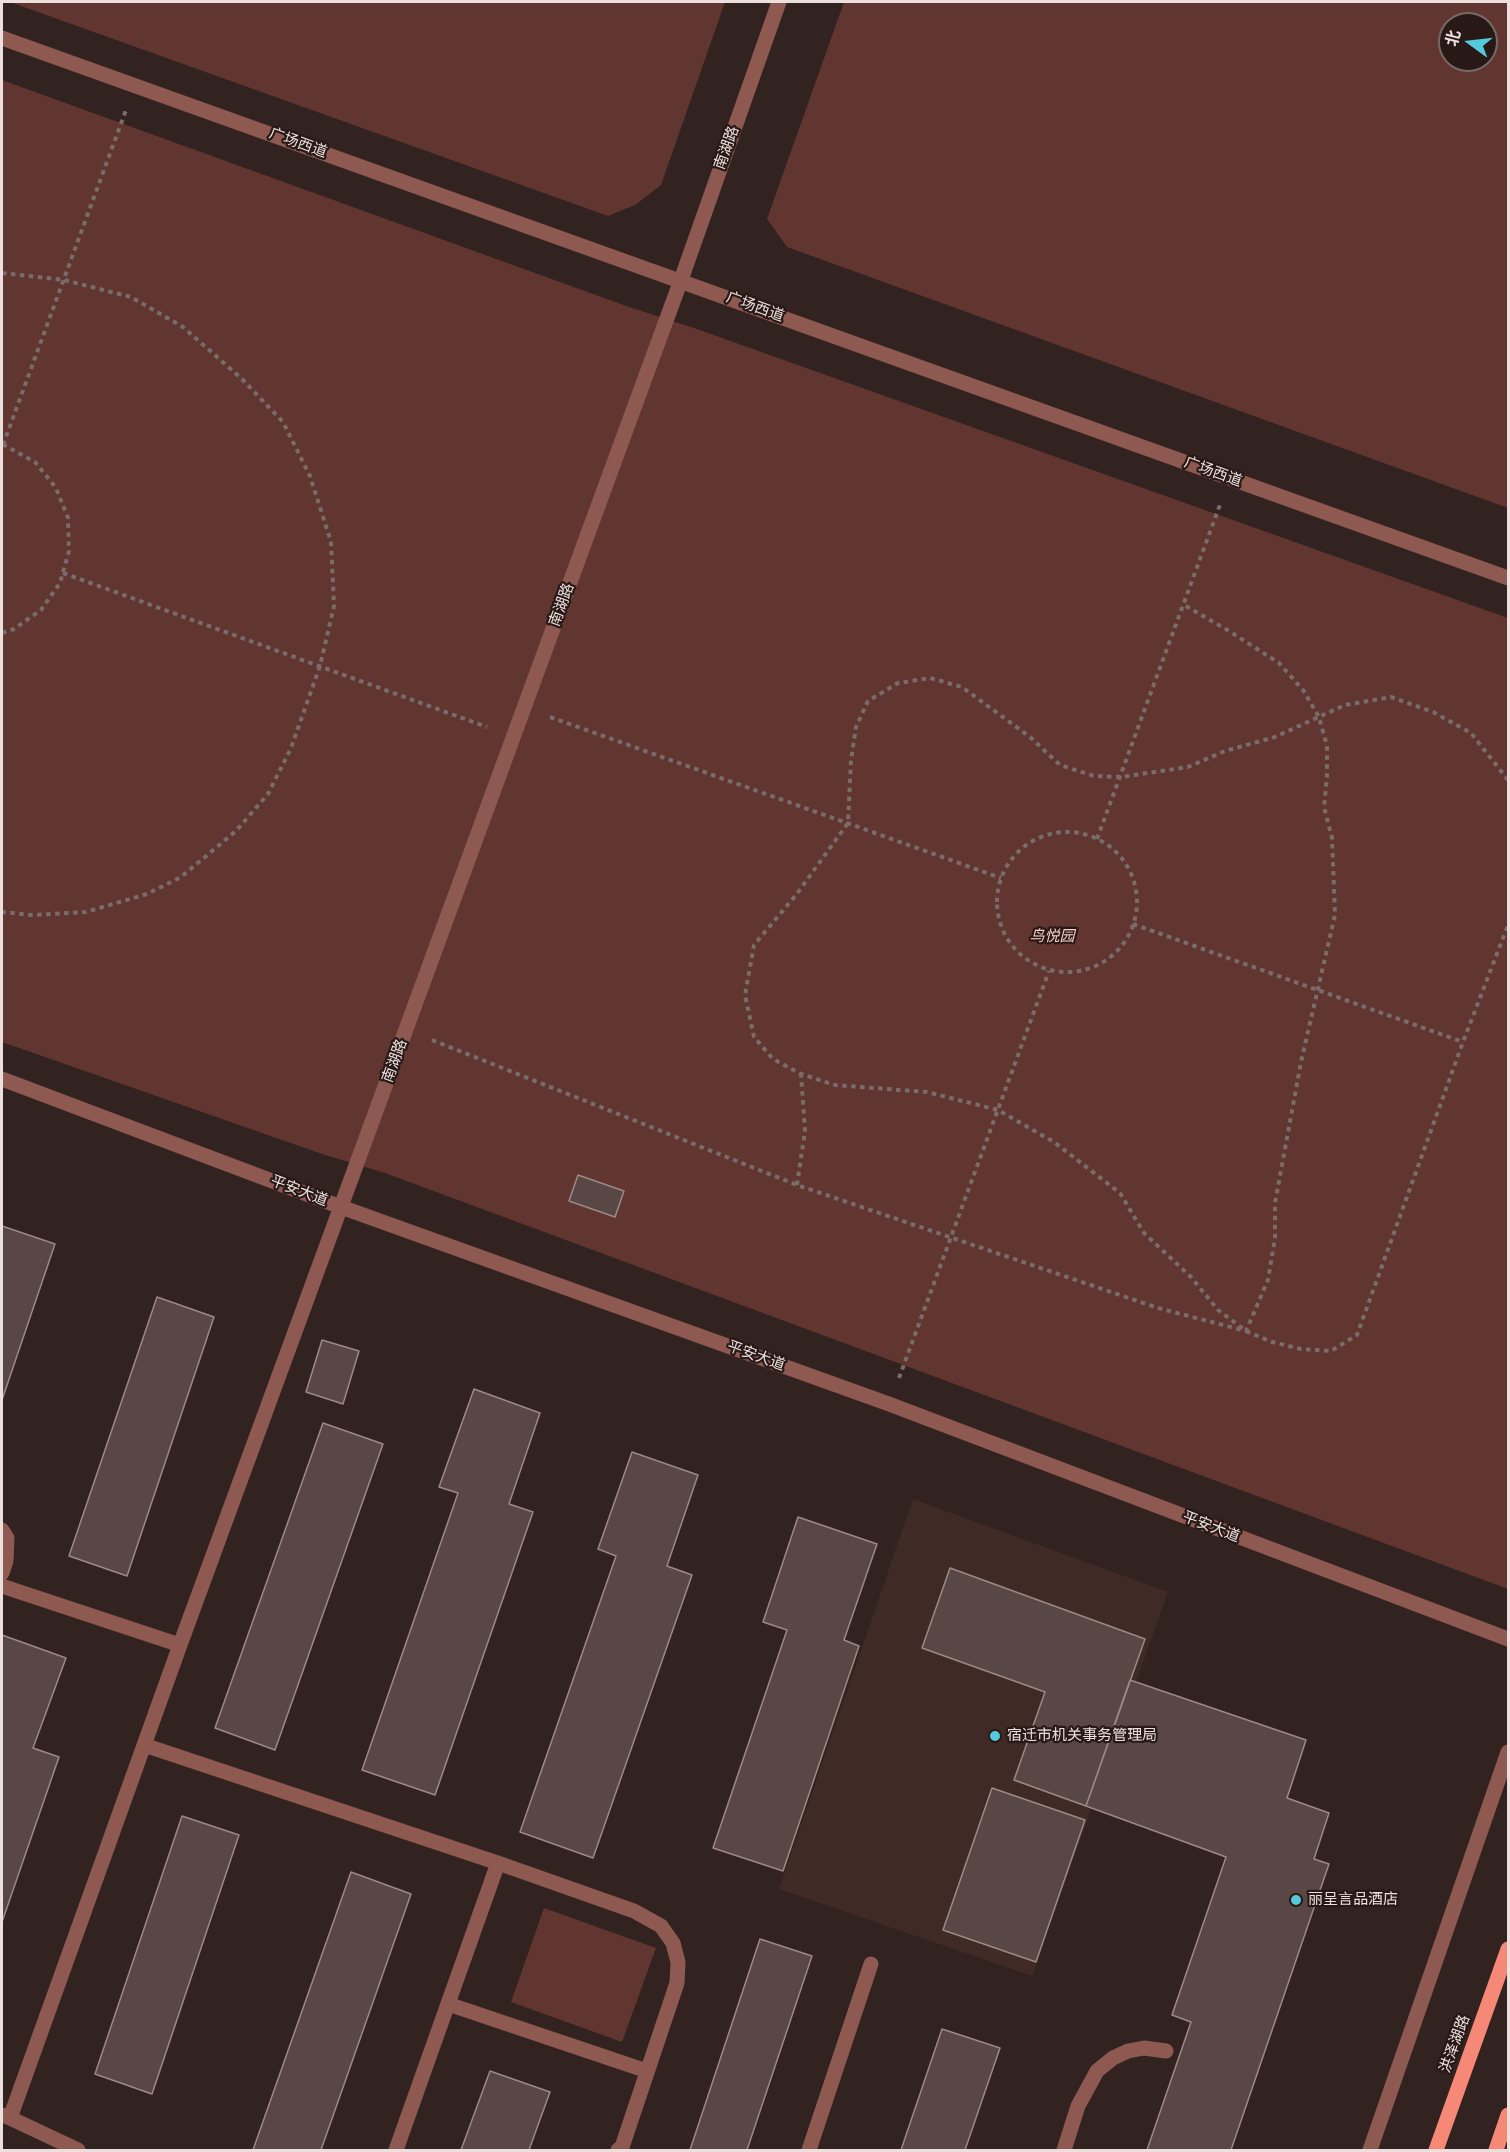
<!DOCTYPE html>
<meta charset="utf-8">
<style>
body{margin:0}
#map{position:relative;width:1510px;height:2152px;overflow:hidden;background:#322220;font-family:Lora,"Noto Sans SC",serif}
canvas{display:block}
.frame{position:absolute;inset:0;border:3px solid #ebe0de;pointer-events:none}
.north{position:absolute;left:1438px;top:12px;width:60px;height:60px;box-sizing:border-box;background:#281916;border:2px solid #766966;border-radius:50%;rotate:285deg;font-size:16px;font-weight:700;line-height:24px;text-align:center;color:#ebe0de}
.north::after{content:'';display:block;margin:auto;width:21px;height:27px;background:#54cadc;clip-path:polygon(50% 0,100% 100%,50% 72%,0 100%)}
</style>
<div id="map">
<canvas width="1510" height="2152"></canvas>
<div class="frame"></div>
<div class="north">北</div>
</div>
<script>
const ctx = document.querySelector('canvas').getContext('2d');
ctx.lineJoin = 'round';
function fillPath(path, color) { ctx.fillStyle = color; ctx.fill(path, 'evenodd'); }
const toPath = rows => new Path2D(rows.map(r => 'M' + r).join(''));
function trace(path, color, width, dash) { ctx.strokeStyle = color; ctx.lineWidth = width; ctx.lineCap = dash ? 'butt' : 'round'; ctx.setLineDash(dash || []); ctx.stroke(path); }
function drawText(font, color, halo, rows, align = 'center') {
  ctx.font = font + ' Lora,"Noto Sans SC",serif'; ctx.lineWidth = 4.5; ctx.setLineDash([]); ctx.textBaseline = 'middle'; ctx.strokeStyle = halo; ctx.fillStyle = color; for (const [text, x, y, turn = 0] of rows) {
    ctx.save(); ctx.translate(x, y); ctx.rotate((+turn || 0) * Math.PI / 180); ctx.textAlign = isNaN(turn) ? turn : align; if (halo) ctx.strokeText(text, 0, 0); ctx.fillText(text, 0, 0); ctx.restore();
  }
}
fillPath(toPath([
 [913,1499,1168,1592,1032,1976,779,1889]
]), '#402a26');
fillPath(toPath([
 [10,2,725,2,661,185,635,205,608,216],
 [844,2,1508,2,1508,508,787,247,767,219],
 [1450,24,1486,24,1486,60,1450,60],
 [2,80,629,307,694,328,1508,618,1508,1589,385,1173,322,1154,2,1042],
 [544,1908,656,1948,622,2042,511,2002]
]), '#613630');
const building = toPath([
 [578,1175,624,1191,615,1217,569,1201,578,1175],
 [2,1226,55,1244,2,1400,2,1226],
 [157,1297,214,1317,127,1576,69,1556,157,1297],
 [322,1340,359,1351,343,1404,306,1392,322,1340],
 [474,1389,540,1413,509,1504,533,1512,435,1795,362,1770,458,1493,439,1487,474,1389],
 [323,1423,383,1444,275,1750,215,1728,323,1423],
 [632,1452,698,1475,667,1566,692,1575,593,1858,520,1832,616,1556,598,1549,632,1452],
 [798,1517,877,1544,844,1640,859,1646,783,1871,713,1848,787,1630,763,1622,798,1517],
 [950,1568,1145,1639,1086,1806,1014,1780,1045,1692,922,1648,950,1568],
 [2,1635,66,1658,33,1748,59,1757,2,1922,2,1635],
 [1130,1680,1306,1740,1287,1798,1329,1813,1314,1859,1329,1864,1231,2150,1147,2150,1191,2022,1172,2015,1226,1857,1086,1806,1130,1680],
 [992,1788,1085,1820,1036,1962,943,1930,992,1788],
 [182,1816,239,1835,152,2094,95,2074,182,1816],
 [351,1872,411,1894,321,2150,253,2150,351,1872],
 [760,1939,812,1956,747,2150,690,2150,760,1939],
 [942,2029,1000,2048,965,2150,901,2150,942,2029],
 [490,2071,550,2092,529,2150,461,2150,490,2071]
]);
fillPath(building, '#584744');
trace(building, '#9d8985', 1.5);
trace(toPath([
 [2,273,64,280,131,297,183,327,242,379,283,422,310,476,331,542,334,606,320,666,291,748,268,794,236,831,181,877,147,894,86,912,31,915,2,912],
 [3,445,126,110],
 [63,573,487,727],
 [2,633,14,629,41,610,60,583,69,551,68,518,56,488,35,462,2,444],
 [550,717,1001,878],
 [1508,780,1471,733,1433,712,1391,697,1345,705,1275,737,1225,751,1188,767,1121,777,1094,776,1060,765,1030,737,962,687,930,678,898,683,868,701,856,727,851,760,848,823,796,895,754,945,745,995,754,1037,773,1059,801,1074,835,1085,927,1092,998,1110,1054,1142,1120,1193,1144,1233,1191,1277,1218,1310,1246,1331,1272,1342,1301,1349,1331,1351,1357,1335,1463,1042,1508,925],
 '997 902a70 70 0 1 1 140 0a70 70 0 1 1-140 0Z',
 [1097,839,1221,502],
 [1133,924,1463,1042],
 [432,1040,797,1185,1158,1308,1246,1331,1268,1280,1275,1238,1275,1203,1301,1062,1335,915,1332,838,1324,807,1327,776,1327,746,1319,717,1303,690,1279,663,1229,631,1184,605],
 [797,1185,805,1131,801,1074],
 [899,1378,1049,971]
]), '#7a6c6a', 4, [4.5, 4.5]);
trace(toPath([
 [2,38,1508,578],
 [2,1079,341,1207,889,1404,1508,1639],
 [2,1530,7,1538,6,1561,2,1573],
 [2,1586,180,1645],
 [144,1745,498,1863,396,2150],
 [498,1863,634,1911,661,1926,673,1943,678,1962,677,1983,622,2147,618,2150],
 [448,2004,647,2071],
 [2,2115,10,2118,180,1645,681,280,779,2],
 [10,2118,78,2150],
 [809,2150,871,1964],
 [1064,2150,1078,2106,1097,2071,1113,2058,1128,2051,1144,2048,1166,2051],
 [1370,2150,1508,1752]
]), '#8e5951', 15);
trace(toPath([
 [1436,2150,1508,1949],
 [1496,2150,1508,2115]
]), '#f68878', 15);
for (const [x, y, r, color] of [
 [995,1736,6,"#54cadc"],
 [1296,1900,6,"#54cadc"]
]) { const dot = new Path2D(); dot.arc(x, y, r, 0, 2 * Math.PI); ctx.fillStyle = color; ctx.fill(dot); trace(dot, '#281916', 2); }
drawText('15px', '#ebe0de', '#281916', [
 ["广场西道",298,143,20],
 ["南湖路",727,148,-70],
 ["广场西道",755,307,20],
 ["广场西道",1213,472,20],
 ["南湖路",562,605,-70],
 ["南湖路",395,1061,-70],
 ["平安大道",299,1191,21],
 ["平安大道",756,1356,20],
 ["平安大道",1211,1527,21],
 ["洪泽湖路",1455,2044,-70]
]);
drawText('italic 15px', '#facdc5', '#281916', [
 ["鸟悦园",1052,937]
]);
drawText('15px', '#ebe0de', '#281916', [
 ["宿迁市机关事务管理局",1007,1736],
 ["丽呈言品酒店",1308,1900]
], 'left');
</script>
